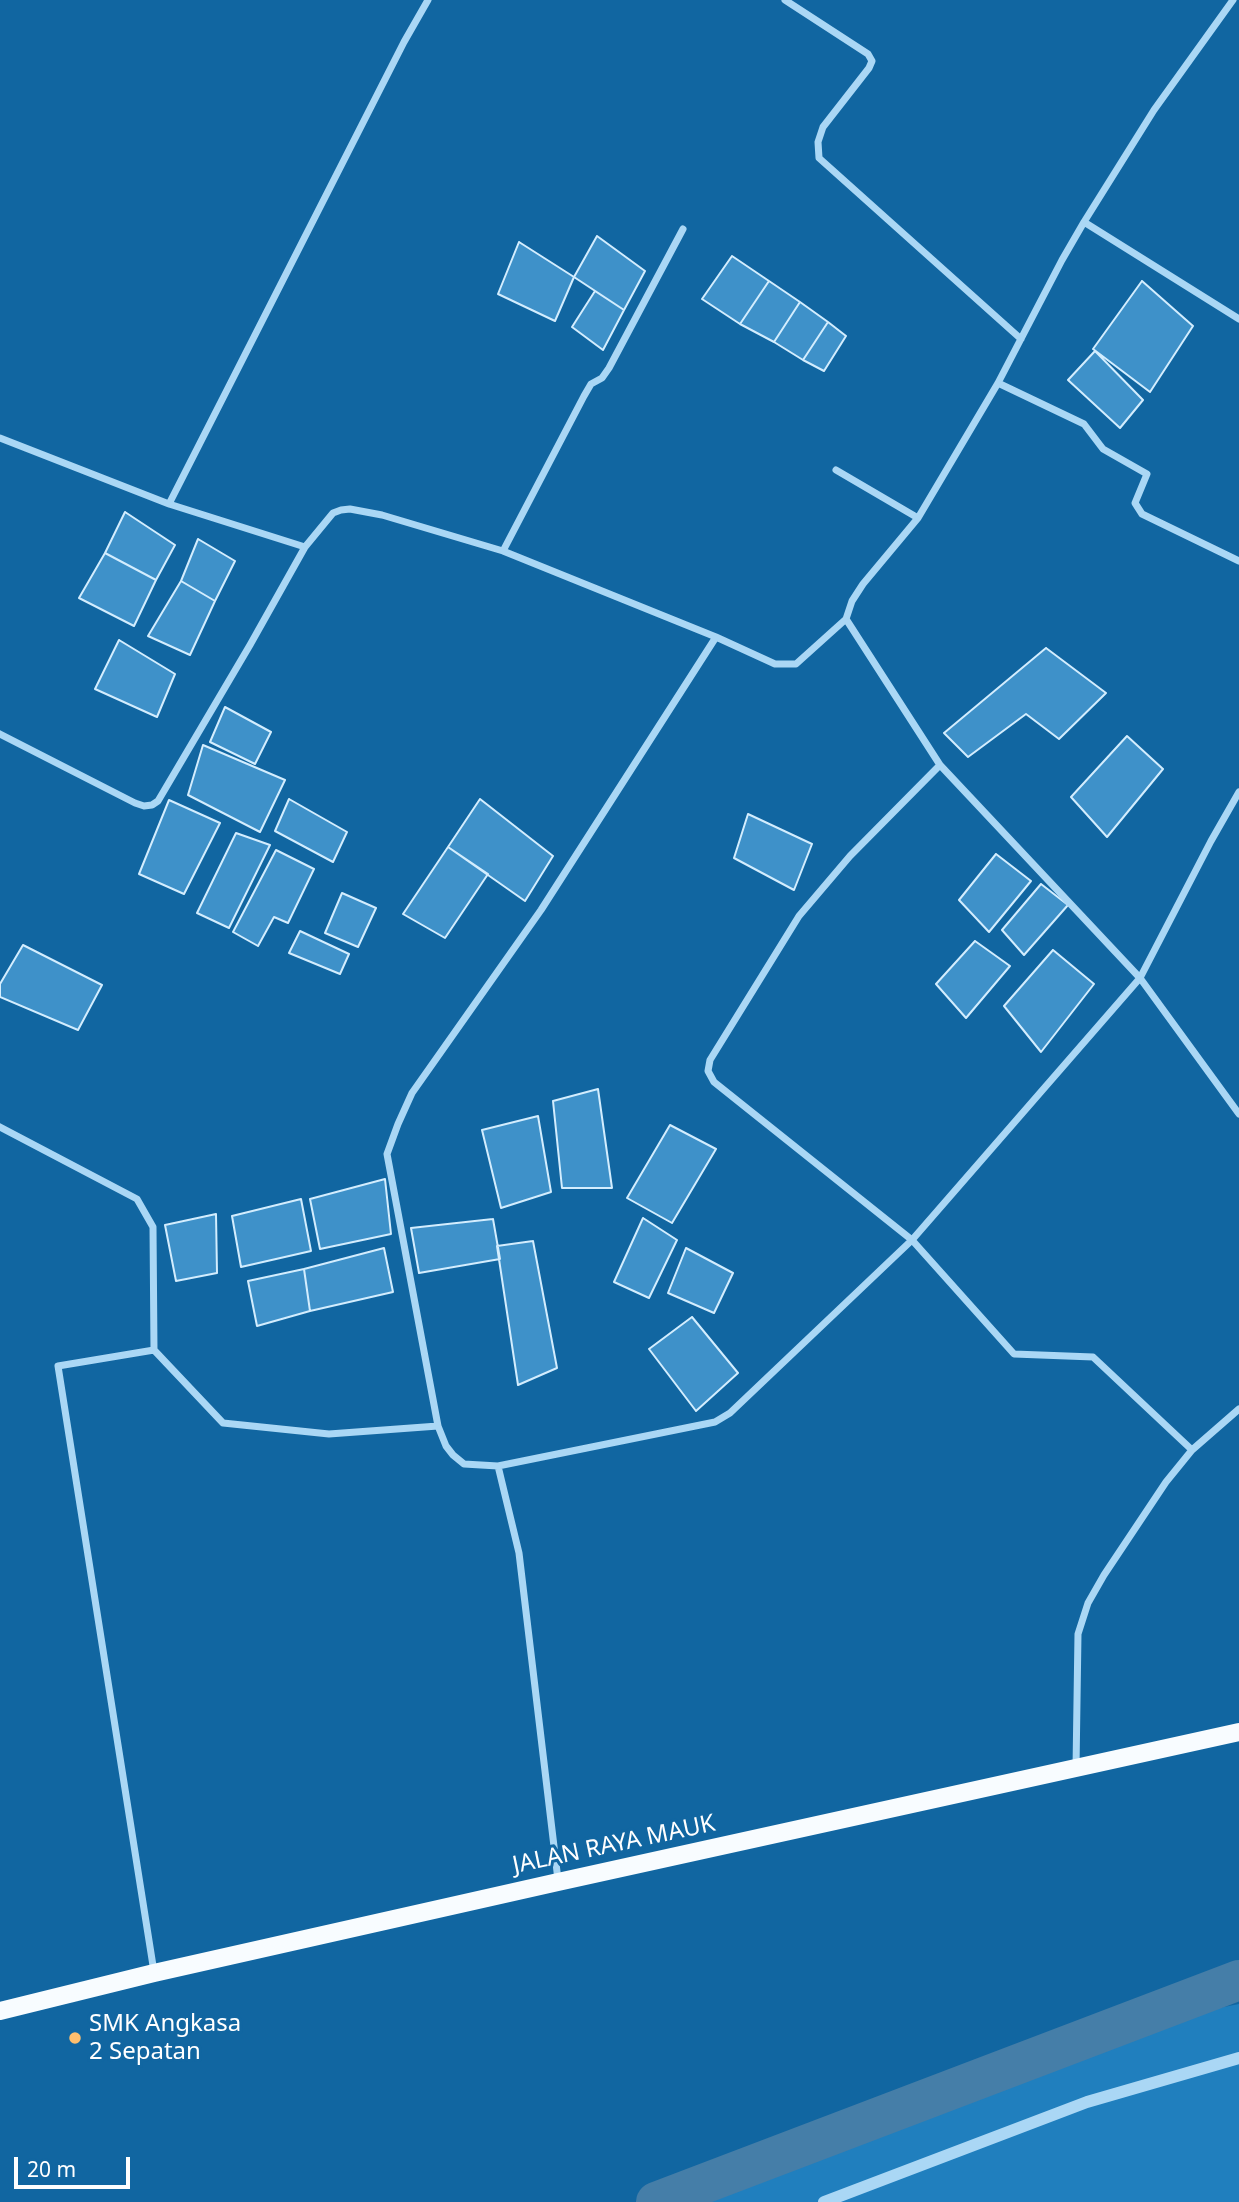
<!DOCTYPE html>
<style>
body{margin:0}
#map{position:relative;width:1239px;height:2202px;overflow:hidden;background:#1166a1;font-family:"Noto Sans",sans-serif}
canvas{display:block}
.scale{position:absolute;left:14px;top:2157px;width:116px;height:32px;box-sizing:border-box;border:4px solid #fff;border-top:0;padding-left:9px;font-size:21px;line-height:24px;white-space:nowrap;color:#fff;-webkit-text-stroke:5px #1166a1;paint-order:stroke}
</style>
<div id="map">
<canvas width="1239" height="2202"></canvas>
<div class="scale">20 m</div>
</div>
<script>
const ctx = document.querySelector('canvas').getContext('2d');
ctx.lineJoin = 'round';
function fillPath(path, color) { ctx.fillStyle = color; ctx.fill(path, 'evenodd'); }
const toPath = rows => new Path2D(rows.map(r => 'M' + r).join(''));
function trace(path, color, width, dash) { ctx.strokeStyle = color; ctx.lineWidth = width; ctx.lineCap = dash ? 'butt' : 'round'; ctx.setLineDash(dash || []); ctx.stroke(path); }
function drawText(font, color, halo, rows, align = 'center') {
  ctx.font = font + ' "Noto Sans",sans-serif'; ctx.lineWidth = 6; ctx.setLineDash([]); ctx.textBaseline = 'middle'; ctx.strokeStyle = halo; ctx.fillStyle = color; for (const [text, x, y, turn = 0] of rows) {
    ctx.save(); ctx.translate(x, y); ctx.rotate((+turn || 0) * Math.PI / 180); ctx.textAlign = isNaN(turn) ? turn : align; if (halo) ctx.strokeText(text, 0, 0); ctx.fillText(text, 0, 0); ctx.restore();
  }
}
fillPath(toPath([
 [1239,2004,1239,2202,681,2202,1168,2018]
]), '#207fbe');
trace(toPath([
 [656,2202,1239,1980]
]), '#457ea8', 40);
const building = toPath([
 [597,236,645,271,624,310,574,277,597,236],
 [519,242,574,277,555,321,498,294,519,242],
 [732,256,769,281,740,324,702,299,732,256],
 [769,281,800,302,774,342,740,324,769,281],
 [1142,281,1193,326,1150,392,1093,349,1142,281],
 [595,291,624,310,603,350,572,327,595,291],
 [800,302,828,322,803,360,774,342,800,302],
 [828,322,846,336,824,371,803,360,828,322],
 [1095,351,1143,400,1120,428,1068,380,1095,351],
 [125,512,175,545,156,580,105,553,125,512],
 [198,539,235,561,215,601,181,581,198,539],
 [105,553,156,580,134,626,79,598,105,553],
 [181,581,215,601,190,655,148,636,181,581],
 [119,640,175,674,157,717,95,689,119,640],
 [1046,648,1106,693,1059,739,1026,714,968,757,944,733,1046,648],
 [225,707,271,732,255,764,210,742,225,707],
 [1127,736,1163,769,1107,837,1071,797,1127,736],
 [203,745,285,780,260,832,188,795,203,745],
 [289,799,347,832,333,862,275,831,289,799],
 [480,799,553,856,525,901,448,847,480,799],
 [169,800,220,823,184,894,139,874,169,800],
 [748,814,812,844,794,890,734,858,748,814],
 [236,833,270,845,229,928,197,913,236,833],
 [448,847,488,874,445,938,403,914,448,847],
 [276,850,314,869,288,923,274,917,258,946,233,932,276,850],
 [996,854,1031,881,989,932,959,900,996,854],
 [1041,884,1068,905,1024,955,1002,930,1041,884],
 [342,893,376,908,358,947,325,933,342,893],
 [300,931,349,954,340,974,289,953,300,931],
 [975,941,1010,966,966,1018,936,984,975,941],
 [23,945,102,985,78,1030,0,997,0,984,23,945],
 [1053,950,1094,984,1041,1052,1004,1006,1053,950],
 [598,1089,612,1188,562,1188,553,1101,598,1089],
 [538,1116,551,1192,501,1208,482,1130,538,1116],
 [670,1125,716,1149,672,1223,627,1198,670,1125],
 [385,1179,391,1234,320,1249,310,1199,385,1179],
 [301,1199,311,1251,241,1267,232,1216,301,1199],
 [216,1214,217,1273,176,1281,165,1225,216,1214],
 [643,1218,677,1240,649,1298,614,1282,643,1218],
 [493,1219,500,1259,419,1273,411,1228,493,1219],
 [533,1241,557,1368,518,1385,497,1246,533,1241],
 [384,1248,393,1292,310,1311,304,1269,384,1248],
 [686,1248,733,1273,714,1313,668,1293,686,1248],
 [304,1269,310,1311,257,1326,248,1281,304,1269],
 [692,1317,738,1373,696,1411,649,1349,692,1317]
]);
fillPath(building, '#3e91c9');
trace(building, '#d3edfe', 2);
trace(toPath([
 [785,0,868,54,872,61,869,68,823,127,818,142,819,158,1021,339],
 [1084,222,1239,319],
 [998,383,1084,424,1103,449,1147,474,1135,503,1142,514,1239,561],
 [0,438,169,504,305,547],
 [836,470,918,518],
 [169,504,404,42,428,0],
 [503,551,584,396,591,384,602,378,609,368,683,229],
 [846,619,940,765,1140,978,1239,1114],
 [716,637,541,910,412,1093,398,1124,387,1154,438,1426,446,1446,453,1455,464,1464,498,1466,715,1422,730,1413,912,1240,1140,978,1211,841,1239,792],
 [0,734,135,803,144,806,152,805,158,801,250,645,305,547,333,513,341,510,350,509,382,515,503,551,716,637,775,664,796,664,846,619,852,601,863,584,918,518,998,383,1062,260,1084,222,1154,110,1233,0],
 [940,765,850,856,799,916,710,1060,708,1071,714,1082,912,1240,1014,1354,1093,1357,1192,1450],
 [0,1127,137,1199,153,1227,154,1350,58,1366,154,1972],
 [154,1350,223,1423,329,1434,438,1426],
 [498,1466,519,1553,558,1880],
 [1076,1768,1078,1634,1088,1603,1104,1575,1166,1482,1192,1450,1239,1409]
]), '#aad7f5', 7);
trace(toPath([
 [824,2202,1087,2102,1239,2058]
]), '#aad7f5', 12);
trace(toPath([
 [0,2011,154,1973,558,1882,1239,1732]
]), '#f8fcff', 18);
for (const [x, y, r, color] of [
 [75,2038,7,"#ffbf6e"]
]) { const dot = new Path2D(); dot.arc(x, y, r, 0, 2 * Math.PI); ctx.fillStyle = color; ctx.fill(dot); trace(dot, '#1166a1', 2.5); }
drawText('24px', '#fff', '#1166a1', [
 ["JALAN RAYA MAUK",614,1845,-12]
]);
drawText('24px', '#fff', '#1166a1', [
 ["SMK Angkasa",89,2024],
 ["2 Sepatan",89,2052]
], 'left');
</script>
